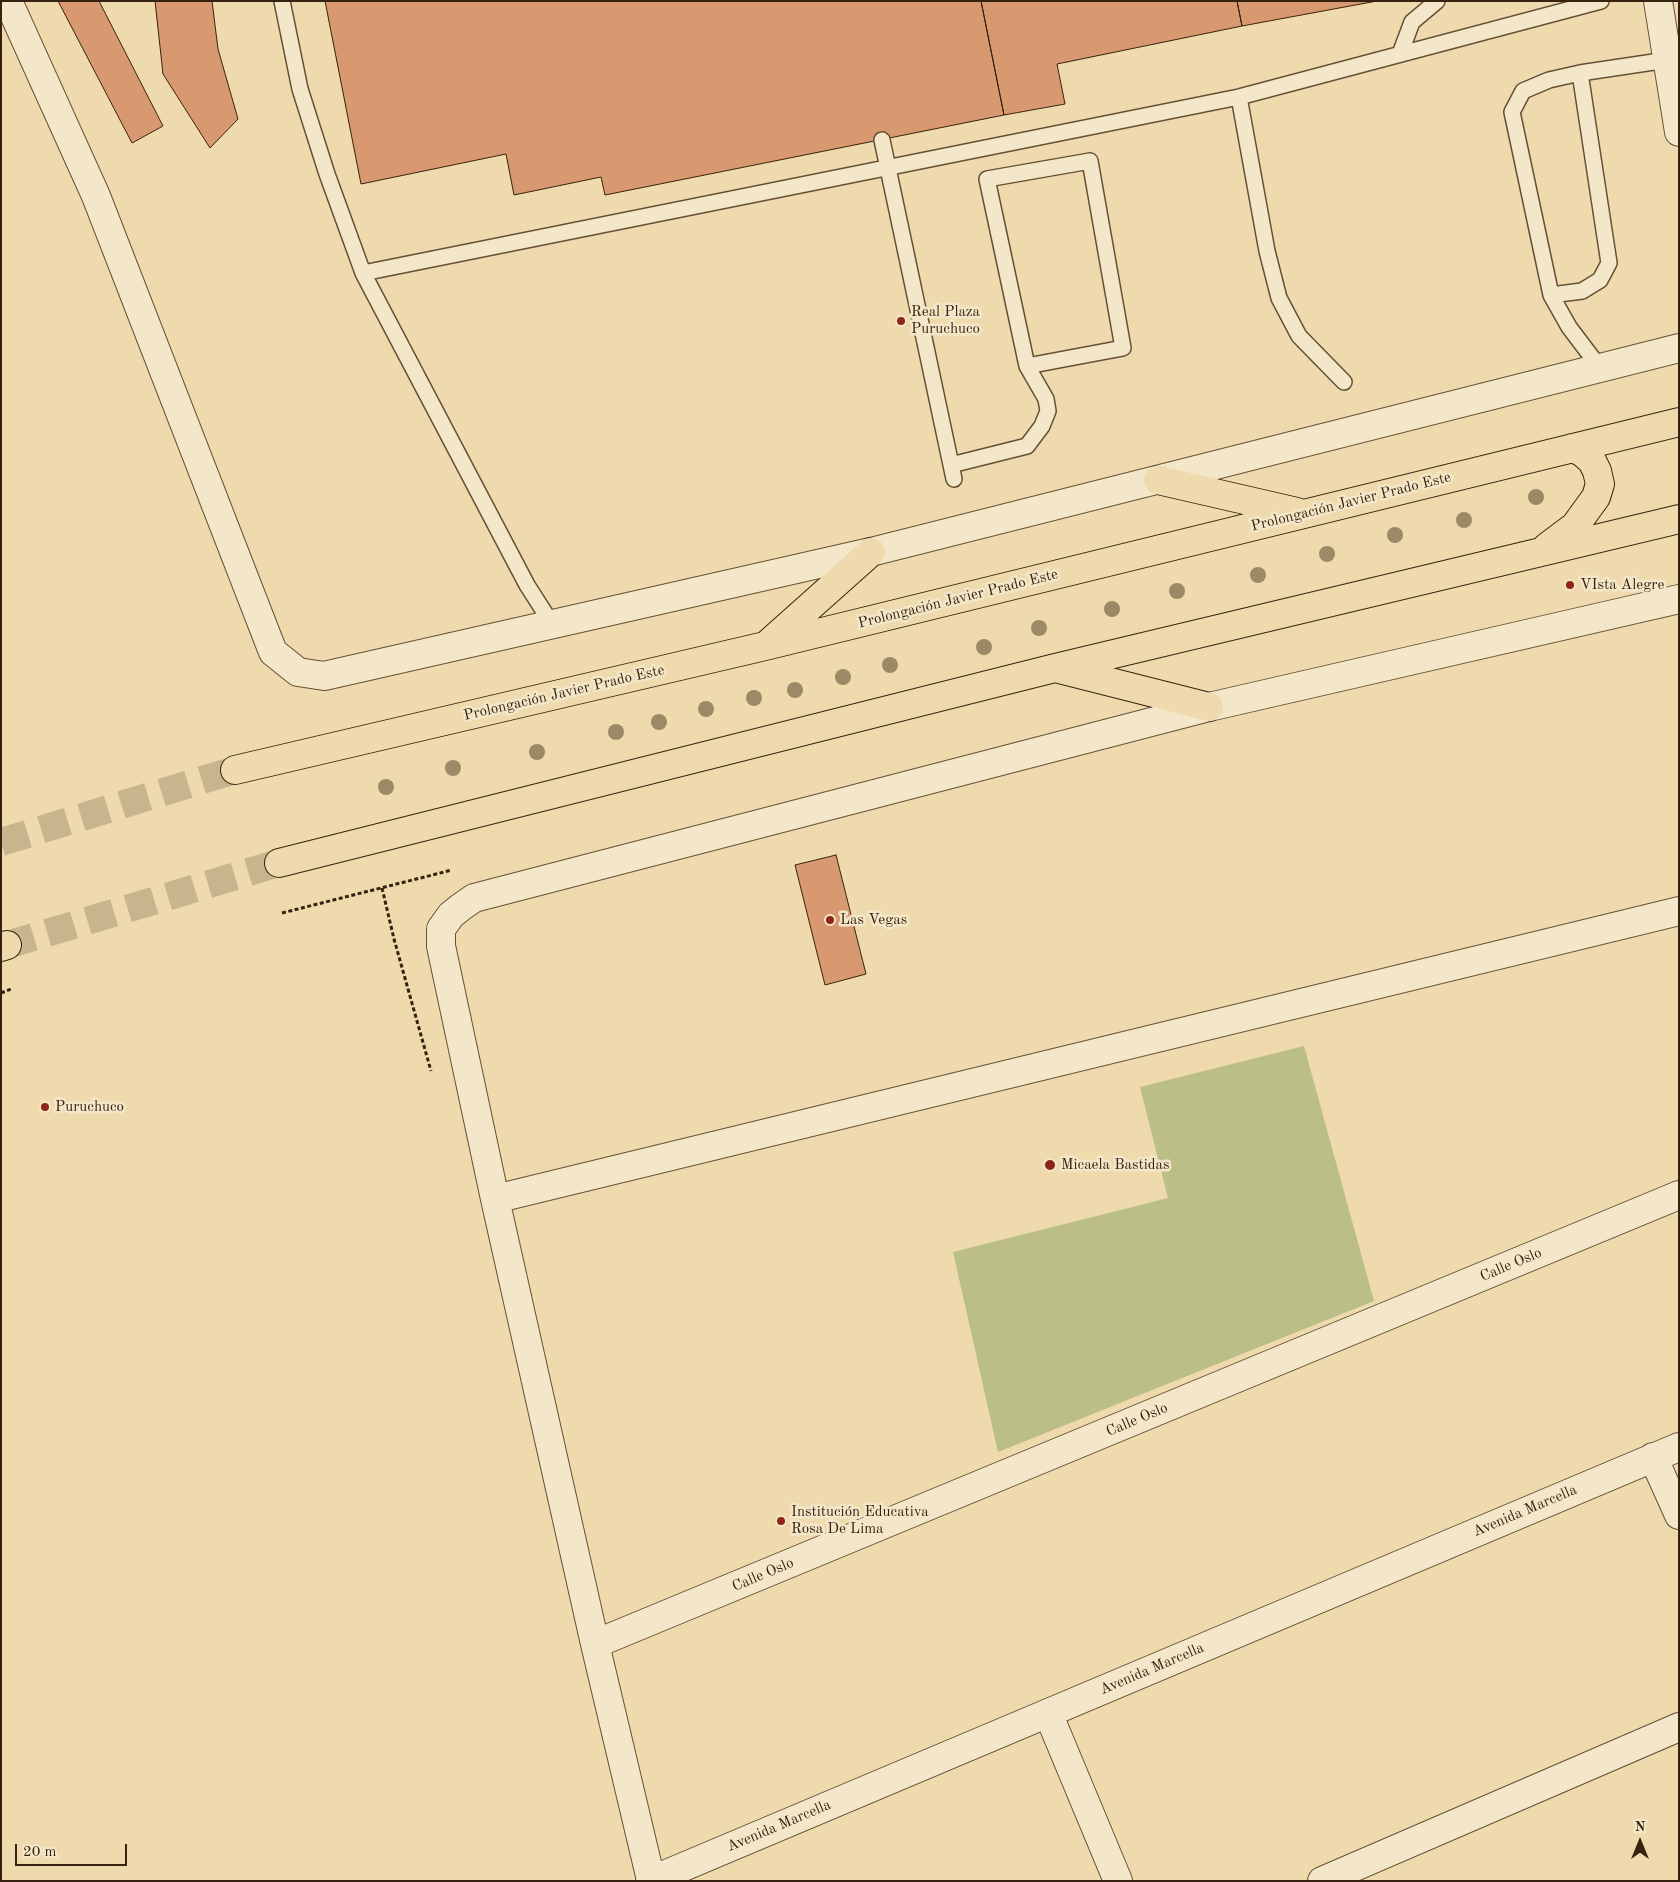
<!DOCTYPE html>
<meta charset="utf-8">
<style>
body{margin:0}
#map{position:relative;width:1680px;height:1882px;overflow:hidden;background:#eedaac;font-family:"Old Standard TT",serif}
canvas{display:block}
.frame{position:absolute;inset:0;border:2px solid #372210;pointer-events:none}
.north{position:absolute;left:1615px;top:1817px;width:50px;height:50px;-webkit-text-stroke:4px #f4e7c9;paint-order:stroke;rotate:0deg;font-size:14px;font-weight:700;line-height:20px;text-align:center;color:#372210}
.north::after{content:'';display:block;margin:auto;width:18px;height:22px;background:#372210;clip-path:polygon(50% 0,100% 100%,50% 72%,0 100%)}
.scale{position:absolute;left:15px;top:1844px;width:112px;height:22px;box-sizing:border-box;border:2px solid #372210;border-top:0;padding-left:6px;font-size:15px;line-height:18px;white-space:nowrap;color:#372210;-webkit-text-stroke:4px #f4e7c9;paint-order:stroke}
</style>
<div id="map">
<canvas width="1680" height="1882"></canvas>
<div class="frame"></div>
<div class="north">N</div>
<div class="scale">20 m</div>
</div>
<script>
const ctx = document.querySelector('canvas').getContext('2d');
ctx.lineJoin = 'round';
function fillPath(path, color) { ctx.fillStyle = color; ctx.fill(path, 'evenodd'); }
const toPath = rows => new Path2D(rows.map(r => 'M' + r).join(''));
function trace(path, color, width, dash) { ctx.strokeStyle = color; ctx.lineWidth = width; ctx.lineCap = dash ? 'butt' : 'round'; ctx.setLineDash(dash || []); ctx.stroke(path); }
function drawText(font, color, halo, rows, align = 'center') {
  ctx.font = font + ' "Old Standard TT",serif'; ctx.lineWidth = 5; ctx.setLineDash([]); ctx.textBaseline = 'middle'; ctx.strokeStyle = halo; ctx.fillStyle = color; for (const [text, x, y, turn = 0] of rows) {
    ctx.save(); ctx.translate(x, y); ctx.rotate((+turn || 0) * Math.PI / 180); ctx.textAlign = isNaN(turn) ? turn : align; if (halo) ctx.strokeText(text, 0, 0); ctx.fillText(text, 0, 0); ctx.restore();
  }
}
fillPath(toPath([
 [1304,1046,1374,1301,998,1452,953,1252,1168,1198,1140,1087]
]), '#bbbe87');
const building = toPath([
 [58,1,99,1,163,126,132,143,58,1],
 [155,1,212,1,218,49,238,119,210,148,163,74,155,1],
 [325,1,981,1,1004,115,605,195,601,177,514,195,506,154,361,184,325,1],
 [981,1,1237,1,1242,26,1057,64,1065,104,1004,115,981,1],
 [1237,1,1377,1,1242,26,1237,1],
 [836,855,866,974,825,985,795,865,836,855]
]);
fillPath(building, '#d89870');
trace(building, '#372210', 1);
trace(toPath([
 [1,842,235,770],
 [7,945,279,863]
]), '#c9b58d', 28, [28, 14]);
const service = toPath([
 [282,1,300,89,327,174,363,273,527,585,552,624],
 [1400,54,1412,22,1437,1],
 [1239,97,1267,251,1279,298,1299,336,1344,382],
 [882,140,954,479],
 [363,273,1239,97,1601,1],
 [1551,295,1582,291,1600,280,1609,263,1580,73],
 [1600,368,1569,327,1551,295,1512,112,1523,91,1549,80,1580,73,1667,60],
 [951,465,1027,446,1042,426,1048,411,1046,399,1027,366,987,179,1090,161,1123,348,1027,366]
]);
const minor = toPath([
 [495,1199,1679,911],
 [1653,1457,1679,1515],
 [595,1644,1679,1195],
 [1048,1713,1118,1881],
 [651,1880,595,1644,495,1199,441,946,441,929,451,915,461,907,474,898,1209,707],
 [650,1881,1679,1447],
 [1322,1881,1679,1727]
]);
const tertiary = toPath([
 [8,1,96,196,273,652,298,672,324,676,871,552,1679,348],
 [1658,1,1679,132],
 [1209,707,1679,599]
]);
const primary = toPath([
 [1158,480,1297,512],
 [1547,547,1575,526,1596,497,1600,484,1597,471,1592,461,1582,452,1572,448],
 [769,643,871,552],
 [1059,669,1209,707],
 [235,770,765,646,1679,422],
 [279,863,1055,668,1679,519],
 [1,947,7,945]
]);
trace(service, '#655037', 18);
trace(minor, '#655037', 30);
trace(tertiary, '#655037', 30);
trace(primary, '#372210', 30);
trace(toPath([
 [382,888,394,939,431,1071],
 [282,913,452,870],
 [1,993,11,989]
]), '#372210', 3, [4, 2.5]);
trace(service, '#f4e7c9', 15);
trace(minor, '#f4e7c9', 28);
trace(tertiary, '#f4e7c9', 28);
trace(primary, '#eedaac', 28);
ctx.fillStyle = '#9c8a67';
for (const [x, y] of [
 [1536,497],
 [1464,520],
 [1395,535],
 [1327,554],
 [1258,575],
 [1177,591],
 [1112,609],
 [1039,628],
 [984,647],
 [890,665],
 [843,677],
 [795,690],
 [754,698],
 [706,709],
 [659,722],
 [616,732],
 [537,752],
 [453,768],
 [386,787]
]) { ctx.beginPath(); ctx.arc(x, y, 8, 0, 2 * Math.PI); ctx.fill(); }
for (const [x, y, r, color] of [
 [901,321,5,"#8f2418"],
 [1570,585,5,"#8f2418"],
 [830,920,5,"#8f2418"],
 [45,1107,5,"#8f2418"],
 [1050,1165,6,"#8f2418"],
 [781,1521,5,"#8f2418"]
]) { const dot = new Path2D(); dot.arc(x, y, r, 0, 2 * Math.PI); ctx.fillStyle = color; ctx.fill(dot); trace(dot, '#f4e7c9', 2); }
drawText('15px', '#372210', '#f4e7c9', [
 ["Real Plaza",911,312],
 ["Puruchuco",911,329],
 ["VIsta Alegre",1580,585],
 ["Las Vegas",840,920],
 ["Puruchuco",55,1107],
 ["Micaela Bastidas",1061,1165],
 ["Institución Educativa",791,1512],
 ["Rosa De Lima",791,1529]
], 'left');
drawText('15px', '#372210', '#f4e7c9', [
 ["Prolongación Javier Prado Este",1351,502,-14],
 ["Prolongación Javier Prado Este",958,599,-14],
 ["Prolongación Javier Prado Este",564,693,-13],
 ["Calle Oslo",1511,1265,-23],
 ["Calle Oslo",1137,1420,-23],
 ["Avenida Marcella",1525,1511,-23],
 ["Calle Oslo",763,1575,-23],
 ["Avenida Marcella",1152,1669,-23],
 ["Avenida Marcella",779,1826,-23]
]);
</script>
